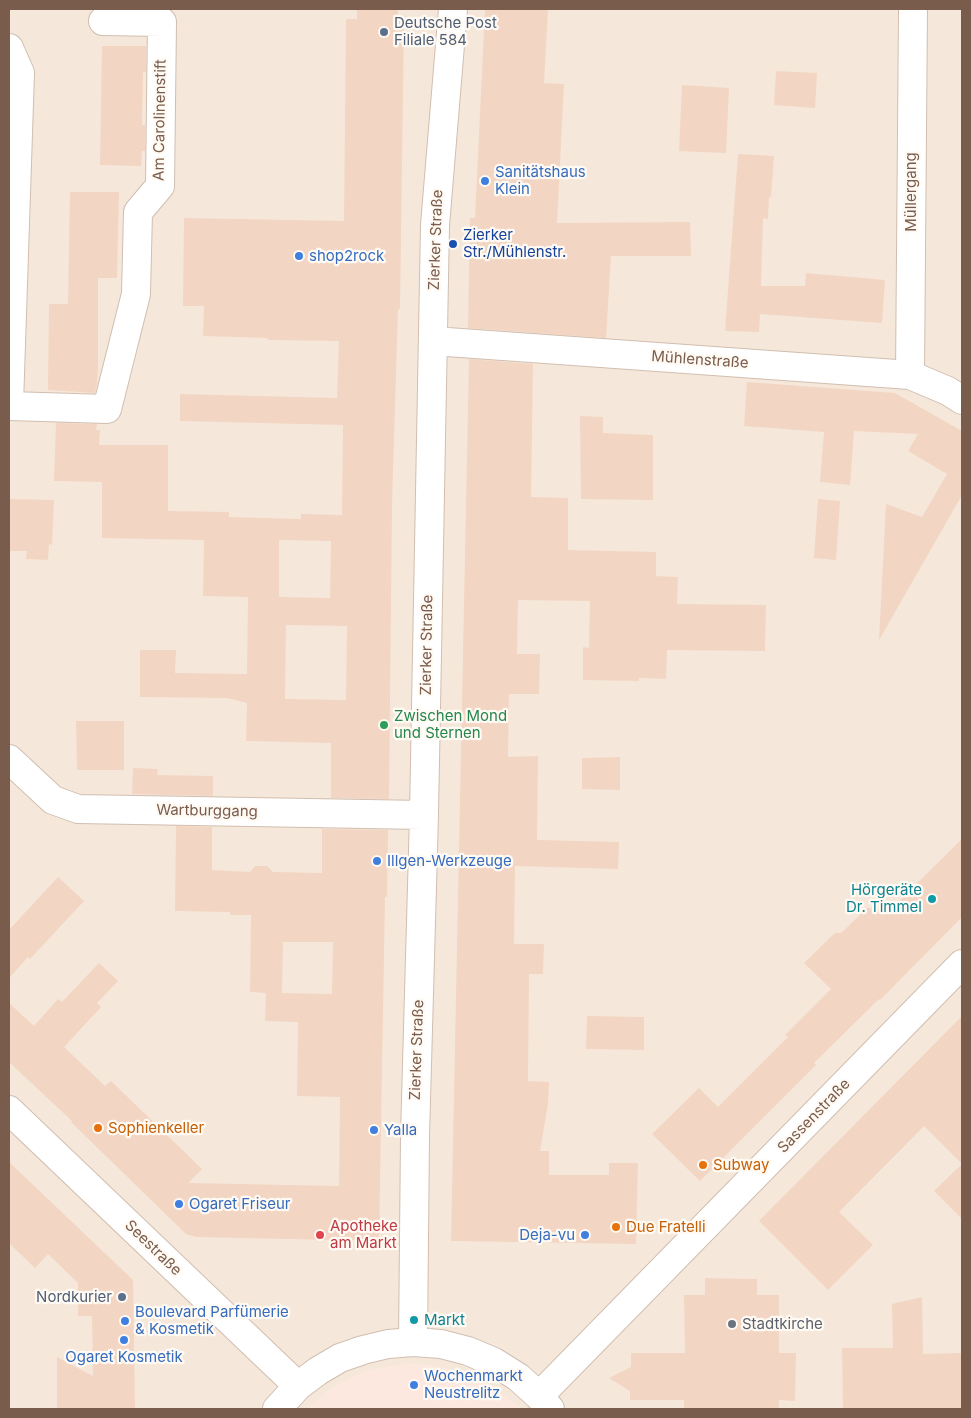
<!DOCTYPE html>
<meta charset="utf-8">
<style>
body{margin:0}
#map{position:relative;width:971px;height:1418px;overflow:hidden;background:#fdf6ec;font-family:Inter,sans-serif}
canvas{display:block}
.frame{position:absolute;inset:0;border:10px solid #7a5c4d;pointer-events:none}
</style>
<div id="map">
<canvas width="971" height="1418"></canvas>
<div class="frame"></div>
</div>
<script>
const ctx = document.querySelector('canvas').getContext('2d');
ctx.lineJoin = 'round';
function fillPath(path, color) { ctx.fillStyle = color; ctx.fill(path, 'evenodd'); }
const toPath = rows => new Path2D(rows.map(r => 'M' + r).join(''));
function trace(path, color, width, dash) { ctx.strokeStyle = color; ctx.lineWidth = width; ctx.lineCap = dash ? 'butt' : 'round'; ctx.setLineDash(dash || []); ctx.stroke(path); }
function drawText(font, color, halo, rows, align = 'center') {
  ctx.font = font + ' Inter,sans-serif'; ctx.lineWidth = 4.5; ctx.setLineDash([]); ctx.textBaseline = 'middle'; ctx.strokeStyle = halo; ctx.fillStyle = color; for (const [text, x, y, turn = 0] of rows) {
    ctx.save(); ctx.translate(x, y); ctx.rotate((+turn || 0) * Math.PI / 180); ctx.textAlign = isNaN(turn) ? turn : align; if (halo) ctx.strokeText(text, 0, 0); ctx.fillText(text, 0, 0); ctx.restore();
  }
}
fillPath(toPath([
 [9,9,962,9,962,1409,9,1409]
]), '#f5e8da');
fillPath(toPath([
 [413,1364,436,1366,462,1372,484,1381,507,1397,521,1409,307,1409,331,1389,352,1377,372,1370,397,1365]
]), '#fde8e0');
fillPath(toPath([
 [357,9,398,9,398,20,404,20,400,309,398,309,392,504,389,799,331,798,331,743,246,741,247,703,227,698,140,697,140,650,176,650,175,673,247,674,248,597,203,596,204,540,102,538,102,482,54,481,56,423,97,424,96,430,100,430,99,445,168,445,168,511,229,512,229,517,301,519,301,514,342,515,343,425,180,421,180,394,337,398,339,341,269,340,267,338,203,336,204,306,183,306,184,218,344,221,346,19,357,19],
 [279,540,331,541,330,598,279,597],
 [286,625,347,626,346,700,285,699],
 [485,9,548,9,544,83,564,84,557,223,690,222,691,256,611,256,606,338,468,328,470,218,475,218],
 [102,46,146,46,146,72,143,72,142,125,145,125,145,151,142,151,141,166,100,165],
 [776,71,817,73,815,108,774,105],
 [682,85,729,88,726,153,679,151],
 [738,154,774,156,771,197,769,197,768,219,763,218,761,286,805,286,806,273,885,280,882,323,760,314,759,332,725,331],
 [70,192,119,192,117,278,98,278,98,364,97,384,95,393,48,390,49,304,68,304],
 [469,359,533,364,531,497,568,498,568,550,656,552,656,576,678,577,677,604,766,605,765,651,667,650,666,679,639,678,639,681,583,680,583,647,589,648,590,601,518,600,517,654,540,654,539,694,509,694,508,757,538,756,537,840,619,842,618,869,515,866,514,944,544,944,543,974,529,974,528,1081,549,1082,548,1104,540,1151,549,1151,549,1175,609,1175,609,1163,638,1163,636,1244,451,1241],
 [747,382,895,393,962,431,962,495,879,640,886,504,922,517,947,474,908,451,918,434,854,431,850,485,820,482,824,432,744,426],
 [580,416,603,417,603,433,653,435,653,500,581,499],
 [10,499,54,500,52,545,49,544,48,560,26,559,27,551,9,551],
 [818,499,840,501,836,560,814,558],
 [76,721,124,721,124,770,77,770],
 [620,757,620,790,582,789,582,758],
 [133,768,158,769,157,775,213,776,213,796,132,794],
 [176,826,212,827,212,870,250,872,255,866,267,866,273,872,322,873,322,829,388,830,387,897,385,897,379,1241,196,1237,186,1234,71,1122,72,1121,9,1062,9,1003,34,1026,58,999,62,1002,99,963,118,981,97,1003,101,1007,64,1047,105,1086,111,1081,202,1169,188,1183,339,1186,340,1097,297,1096,298,1022,265,1021,266,993,250,992,251,915,230,915,230,912,175,911],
 [283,942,333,942,332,994,282,993],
 [962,839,962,917,880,1000,879,999,814,1063,816,1065,700,1181,652,1134,699,1088,718,1107,788,1037,785,1035,831,989,804,963,835,933,841,933,859,916,859,908,892,908],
 [58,877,84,901,30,959,28,957,9,978,9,930],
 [587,1016,644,1017,644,1050,586,1049],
 [962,1016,962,1219,934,1191,962,1164,924,1126,839,1212,873,1245,828,1290,759,1221],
 [9,1162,133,1280,135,1409,57,1409,57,1357,93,1376,92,1316,78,1316,78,1283,48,1254,35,1268,9,1243],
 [705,1278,757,1279,757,1295,779,1295,779,1353,796,1353,795,1401,779,1400,779,1409,684,1409,684,1400,630,1400,630,1391,609,1378,631,1367,631,1353,685,1353,684,1295,705,1295],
 [922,1297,923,1354,962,1353,962,1409,843,1409,842,1348,893,1348,892,1304]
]), '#f3d5c3');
const minor = toPath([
 [9,48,20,73,9,404],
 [433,341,910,375,948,391,962,400],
 [910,375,913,9],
 [9,406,107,409,136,294,138,212,160,186,162,22,103,21],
 [9,759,53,800,78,809,424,815],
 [9,1110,298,1386],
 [413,1342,415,1136,424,815,435,225,453,9],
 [539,1396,962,964],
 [277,1409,298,1386,318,1371,340,1358,363,1350,388,1344,413,1342,441,1344,468,1351,494,1362,518,1377,539,1396,550,1409]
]);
trace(minor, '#d1beb0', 30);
trace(minor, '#fff', 28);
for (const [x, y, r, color] of [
 [384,32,5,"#5c6f8a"],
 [485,181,5,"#3f7fe0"],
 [453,244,5,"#1a4fb4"],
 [299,256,5,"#3f7fe0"],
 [384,725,5,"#2e9e5b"],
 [377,861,5,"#3f7fe0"],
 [932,899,5,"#0f9aa8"],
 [98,1128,5,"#e8710a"],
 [374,1130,5,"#3f7fe0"],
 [703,1165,5,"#e8710a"],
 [179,1204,5,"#3f7fe0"],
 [616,1227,5,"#e8710a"],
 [320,1235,5,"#e0444e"],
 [585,1235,5,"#3f7fe0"],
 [122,1297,5,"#5c6f8a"],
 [414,1320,5,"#0f9aa8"],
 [125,1321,5,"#3f7fe0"],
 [732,1324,5,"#6b7280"],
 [124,1340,5,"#3f7fe0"],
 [414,1385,5,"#3f7fe0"]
]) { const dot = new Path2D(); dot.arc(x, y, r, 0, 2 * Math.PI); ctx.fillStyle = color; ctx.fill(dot); trace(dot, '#fffaf3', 2); }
drawText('15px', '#4e5e75', '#fffaf3', [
 ["Deutsche Post",394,23],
 ["Filiale 584",394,40],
 ["Nordkurier",112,1297,"right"]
], 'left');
drawText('15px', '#7a5c4d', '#fffaf3', [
 ["Am Carolinenstift",160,120,-89],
 ["Müllergang",911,192,-90],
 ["Zierker Straße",436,240,-88],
 ["Mühlenstraße",700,360,4],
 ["Zierker Straße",427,645,-89],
 ["Wartburggang",207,811,1],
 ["Zierker Straße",417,1050,-88],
 ["Sassenstraße",814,1116,-46],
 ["Seestraße",153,1248,44]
]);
drawText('15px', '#366cbe', '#fffaf3', [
 ["Sanitätshaus",495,172],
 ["Klein",495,189],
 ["shop2rock",309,256],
 ["Illgen-Werkzeuge",387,861],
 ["Yalla",384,1130],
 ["Ogaret Friseur",189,1204],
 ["Deja-vu",575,1235,"right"],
 ["Boulevard Parfümerie",135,1312],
 ["& Kosmetik",135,1329],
 ["Ogaret Kosmetik",124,1357,"center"],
 ["Wochenmarkt",424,1376],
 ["Neustrelitz",424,1393]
], 'left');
drawText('15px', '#164399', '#fffaf3', [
 ["Zierker",463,235],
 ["Str./Mühlenstr.",463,252]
], 'left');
drawText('15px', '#27864d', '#fffaf3', [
 ["Zwischen Mond",394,716],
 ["und Sternen",394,733]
], 'left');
drawText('15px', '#0d838f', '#fffaf3', [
 ["Hörgeräte",922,890],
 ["Dr. Timmel",922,907],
 ["Markt",424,1320,"left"]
], 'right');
drawText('15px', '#c56008', '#fffaf3', [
 ["Sophienkeller",108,1128],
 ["Subway",713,1165],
 ["Due Fratelli",626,1227]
], 'left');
drawText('15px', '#be3a42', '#fffaf3', [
 ["Apotheke",330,1226],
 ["am Markt",330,1243]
], 'left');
drawText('15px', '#5b616d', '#fffaf3', [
 ["Stadtkirche",742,1324]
], 'left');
</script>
